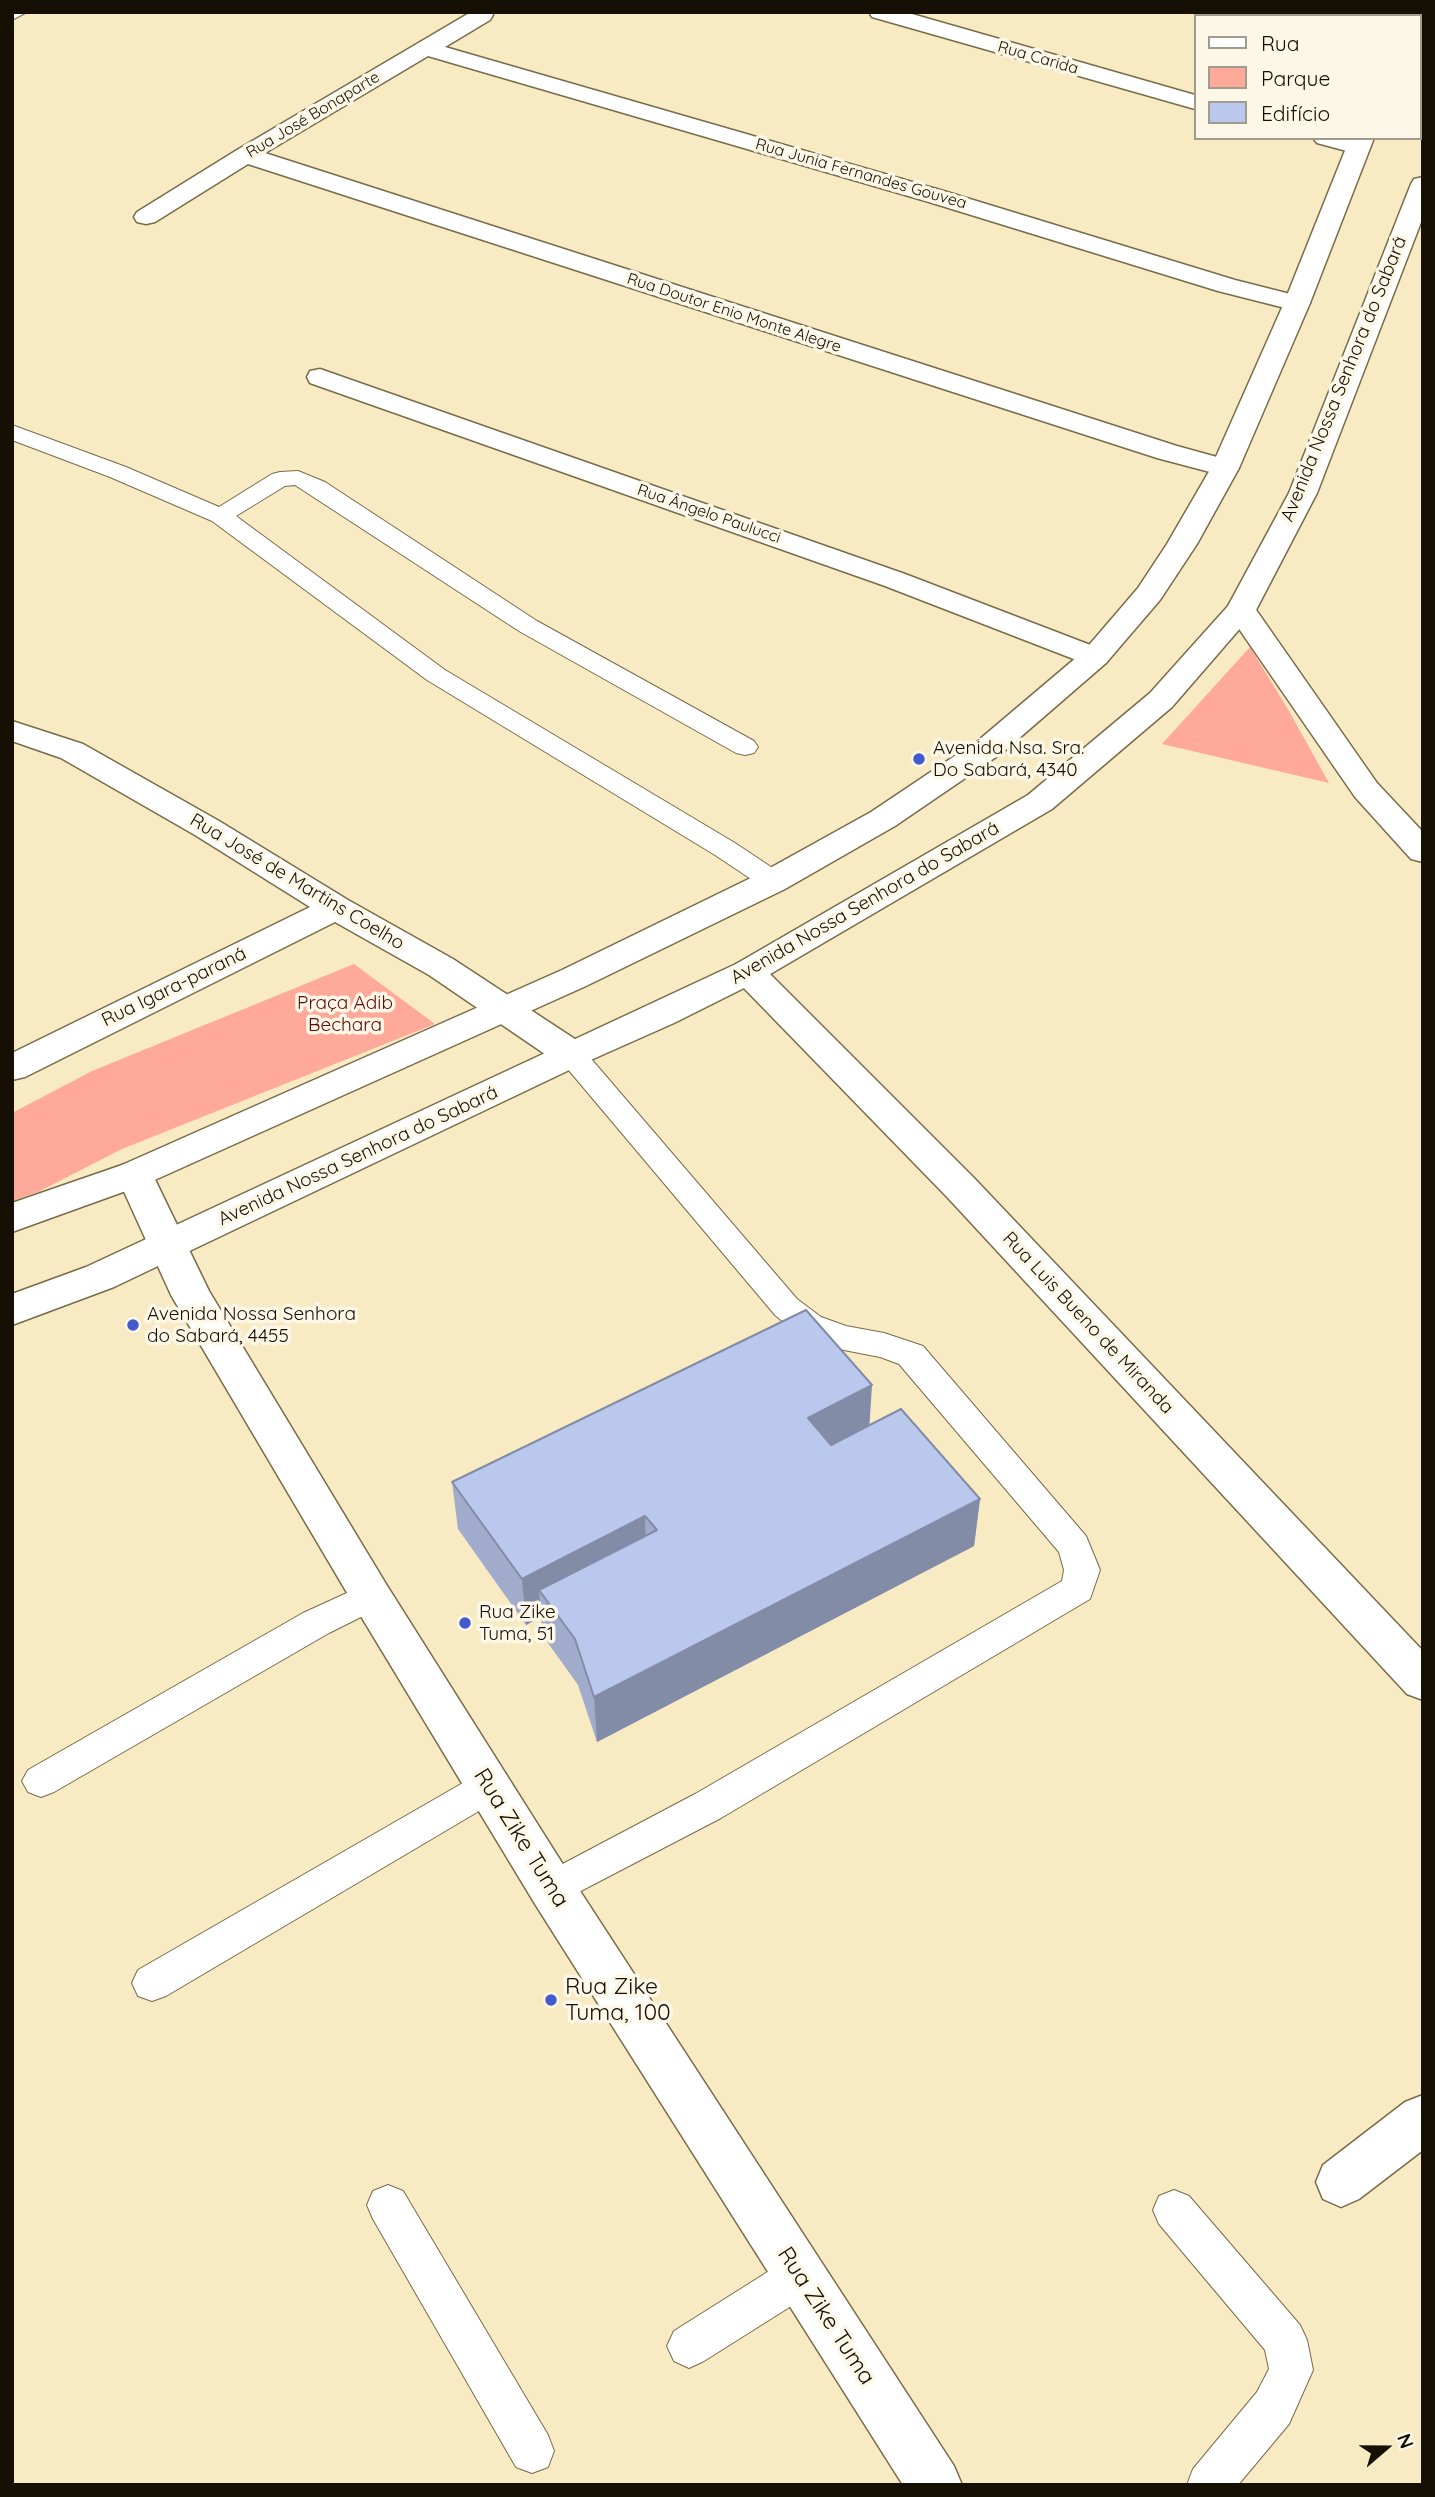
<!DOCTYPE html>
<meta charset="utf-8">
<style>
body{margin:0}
#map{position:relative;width:1435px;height:2497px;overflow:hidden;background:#f8eac2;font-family:Quicksand,sans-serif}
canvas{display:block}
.frame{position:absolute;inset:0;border:14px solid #151003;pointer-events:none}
.legend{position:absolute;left:1194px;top:14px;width:228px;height:126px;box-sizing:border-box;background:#fdf7e8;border:2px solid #a09b8c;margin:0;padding:9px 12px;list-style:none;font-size:21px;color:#151003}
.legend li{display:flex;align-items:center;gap:14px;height:35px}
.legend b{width:35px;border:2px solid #a09b8c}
.north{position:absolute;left:1351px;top:2413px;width:70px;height:70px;-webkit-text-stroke:5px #fdf7e8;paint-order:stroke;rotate:70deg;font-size:19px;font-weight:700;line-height:28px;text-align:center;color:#151003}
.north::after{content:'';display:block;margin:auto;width:24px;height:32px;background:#151003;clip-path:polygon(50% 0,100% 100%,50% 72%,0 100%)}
</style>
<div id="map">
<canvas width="1435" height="2497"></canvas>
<div class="frame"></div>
<ul class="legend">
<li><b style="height:9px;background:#fff"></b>Rua</li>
<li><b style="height:19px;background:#ffa99a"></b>Parque</li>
<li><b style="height:19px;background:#bbc8ed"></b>Edifício</li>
</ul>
<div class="north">N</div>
</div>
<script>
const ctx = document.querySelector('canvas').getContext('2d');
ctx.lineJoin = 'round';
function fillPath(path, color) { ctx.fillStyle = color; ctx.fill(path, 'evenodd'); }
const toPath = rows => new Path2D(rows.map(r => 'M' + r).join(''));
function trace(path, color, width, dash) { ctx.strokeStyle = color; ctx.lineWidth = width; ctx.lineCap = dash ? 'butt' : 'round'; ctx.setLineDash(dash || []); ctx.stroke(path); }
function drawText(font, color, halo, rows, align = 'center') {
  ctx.font = font + ' Quicksand,sans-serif'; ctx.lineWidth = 7; ctx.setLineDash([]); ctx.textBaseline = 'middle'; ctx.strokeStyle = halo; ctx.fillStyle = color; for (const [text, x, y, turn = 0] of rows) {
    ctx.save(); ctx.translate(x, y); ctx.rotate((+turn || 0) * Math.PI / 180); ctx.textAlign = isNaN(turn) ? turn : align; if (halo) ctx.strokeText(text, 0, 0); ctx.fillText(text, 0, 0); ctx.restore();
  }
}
fillPath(toPath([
 [1250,647,1289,711,1329,783,1162,744],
 [354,964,435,1024,122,1149,38,1192,12,1201,12,1113,92,1071]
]), '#ffa99a');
const lane = toPath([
 [12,12,27,12,12,20,12,12],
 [12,425,126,467,219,507,272,474,280,472,298,471,325,482,537,621,754,741,758,747,754,753,745,755,736,753,519,631,295,485,285,486,236,516,445,670,735,843,783,875,787,881,783,887,773,890,763,887,715,855,427,680,212,521,110,477,12,440,12,425],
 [571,1044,581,1047,797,1299,821,1317,846,1326,884,1333,923,1346,1086,1536,1100,1570,1090,1599,721,1818,552,1906,538,1901,533,1889,538,1877,695,1794,1062,1581,1064,1570,1059,1552,899,1364,880,1357,844,1350,799,1335,775,1315,561,1061,556,1054,561,1047,571,1044],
 [371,1582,383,1586,389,1596,383,1606,329,1633,54,1792,41,1797,28,1792,22,1781,28,1770,303,1613,371,1582],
 [488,1771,501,1776,507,1787,501,1798,166,1996,152,2001,138,1996,132,1983,138,1970,475,1776,488,1771],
 [388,2185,403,2191,548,2435,554,2451,548,2467,532,2473,516,2467,373,2219,367,2205,373,2191,388,2185],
 [1174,2190,1189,2196,1300,2325,1307,2340,1313,2370,1289,2424,1238,2485,1187,2485,1193,2469,1257,2392,1269,2369,1265,2350,1159,2224,1153,2210,1159,2196,1174,2190],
 [800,2255,815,2261,821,2276,815,2291,704,2361,689,2368,674,2361,667,2346,674,2331,785,2261,800,2255]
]);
const street = toPath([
 [471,12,491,12,493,15,490,20,445,47,947,192,1235,280,1306,298,1310,303,1306,308,1297,311,1218,291,929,202,428,56,265,153,1177,446,1235,462,1239,468,1235,474,1225,476,1157,458,248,164,155,222,146,224,137,222,134,217,137,212,237,150,471,12],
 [869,12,905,12,1195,95,1195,109,872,17,869,12],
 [1313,138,1353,138,1366,142,1370,147,1366,152,1358,154,1317,143,1313,138],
 [320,369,905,574,1106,651,1110,657,1106,663,1095,666,1084,663,885,586,310,383,307,377,310,371,320,369],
 [1241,601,1252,604,1377,783,1423,832,1423,862,1411,859,1355,797,1226,610,1230,604,1241,601],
 [12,721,83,744,219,821,348,900,453,959,584,1045,589,1054,584,1063,571,1066,558,1063,429,975,335,922,25,1077,12,1080,12,1053,310,907,195,835,61,758,12,741,12,721],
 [748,960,760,964,974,1178,1423,1651,1423,1700,1407,1694,948,1198,736,980,731,972,736,964,748,960],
 [1423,2095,1423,2150,1359,2199,1341,2207,1323,2199,1316,2182,1323,2165,1405,2102,1423,2095]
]);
const secondary = toPath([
 [135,1161,148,1165,209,1291,386,1584,569,1874,954,2466,962,2485,903,2485,535,1904,356,1608,171,1295,116,1174,122,1165,135,1161]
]);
const primary = toPath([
 [1423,15,1423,35,1419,36,1419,16,1423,15],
 [1350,138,1374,138,1310,303,1239,468,1197,544,1160,600,1106,663,1002,753,895,826,785,889,586,986,148,1183,12,1232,12,1203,122,1165,562,970,761,873,871,812,980,739,1084,651,1138,588,1167,544,1211,468,1284,303,1350,138],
 [1423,177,1423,217,1317,493,1256,610,1172,707,1052,809,760,980,674,1023,584,1063,114,1287,12,1325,12,1294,86,1267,736,964,1028,795,1150,693,1228,606,1289,493,1411,184,1414,179,1423,177]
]);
trace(lane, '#786b48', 2);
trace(street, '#786b48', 3);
trace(secondary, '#786b48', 3);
trace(primary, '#786b48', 3);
fillPath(lane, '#fff');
fillPath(street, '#fff');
fillPath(secondary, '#fff');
fillPath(primary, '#fff');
fillPath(toPath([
 [869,1425,980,1499,974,1546,597,1742,578,1685,543,1636,541,1617,526,1625,458,1529,452,1482]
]), '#a1accc');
fillPath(toPath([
 [872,1385,869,1432,806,1465,808,1418],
 [980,1499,974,1546,597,1742,594,1697],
 [645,1516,646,1563,539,1590,541,1617,526,1625,522,1579]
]), '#838ca6');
const building = toPath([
 [806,1310,872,1385,808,1418,831,1445,901,1409,980,1499,594,1697,575,1639,539,1590,657,1530,645,1516,522,1579,452,1482,806,1310]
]);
fillPath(building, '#bbc8ed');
trace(building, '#838ca6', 2);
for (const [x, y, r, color] of [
 [919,759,7,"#435acd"],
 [133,1325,7,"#435acd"],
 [465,1623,7,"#435acd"],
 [551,2000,7,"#435acd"]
]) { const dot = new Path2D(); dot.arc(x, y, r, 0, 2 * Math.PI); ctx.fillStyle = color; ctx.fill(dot); trace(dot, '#fdf7e8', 2.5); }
drawText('16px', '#151003', '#fdf7e8', [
 ["Rua Carida",1038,58,16],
 ["Rua José Bonaparte",313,115,-31],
 ["Rua Junia Fernandes Gouvea",861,174,16],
 ["Rua Doutor Enio Monte Alegre",734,313,18],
 ["Rua Ângelo Paulucci",709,514,19]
]);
drawText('19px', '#151003', '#fdf7e8', [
 ["Avenida Nossa Senhora do Sabará",1344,379,-68],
 ["Rua José de Martins Coelho",297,882,31],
 ["Avenida Nossa Senhora do Sabará",865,903,-30],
 ["Rua Igara-paraná",174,987,-26],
 ["Avenida Nossa Senhora do Sabará",358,1156,-25],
 ["Rua Luis Bueno de Miranda",1088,1323,47]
]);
drawText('19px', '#151003', '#fdf7e8', [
 ["Avenida Nsa. Sra.",933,748],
 ["Do Sabará, 4340",933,770],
 ["Avenida Nossa Senhora",147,1314],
 ["do Sabará, 4455",147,1336],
 ["Rua Zike",479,1612],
 ["Tuma, 51",479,1634]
], 'left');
drawText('19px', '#610a03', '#fdf7e8', [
 ["Praça Adib",345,1003],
 ["Bechara",345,1025]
]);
drawText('23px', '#151003', '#fdf7e8', [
 ["Rua Zike Tuma",521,1838,58],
 ["Rua Zike Tuma",826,2316,57]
]);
drawText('23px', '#151003', '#fdf7e8', [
 ["Rua Zike",565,1987],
 ["Tuma, 100",565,2013]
], 'left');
</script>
